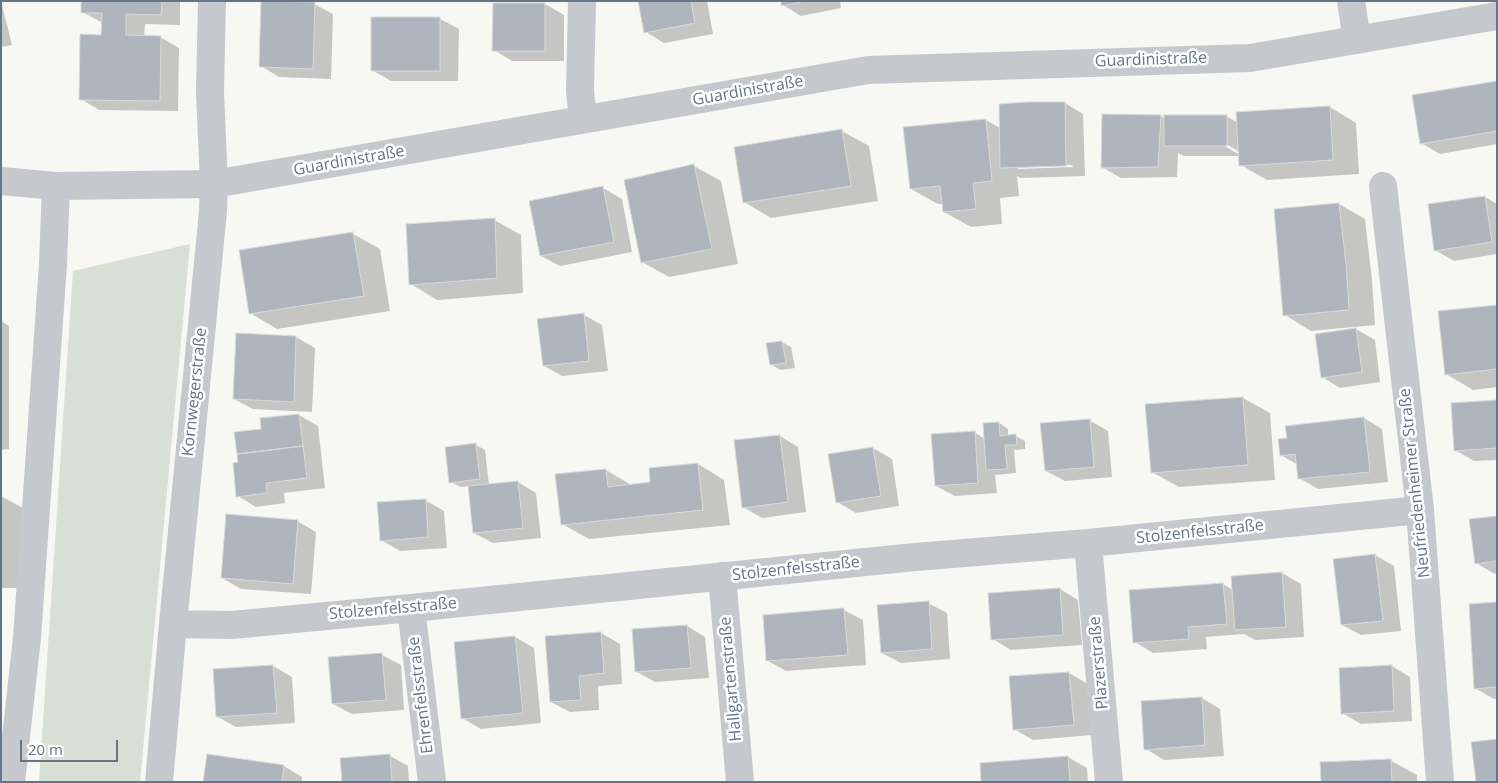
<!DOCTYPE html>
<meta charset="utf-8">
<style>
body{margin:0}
#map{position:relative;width:1498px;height:783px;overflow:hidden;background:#f7f7f4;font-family:"Open Sans",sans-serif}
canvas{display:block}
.frame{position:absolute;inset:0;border:2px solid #657587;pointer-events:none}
.scale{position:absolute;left:20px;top:740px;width:98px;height:22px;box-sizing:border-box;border:2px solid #657587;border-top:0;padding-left:6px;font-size:15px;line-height:18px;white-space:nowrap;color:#657587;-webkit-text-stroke:4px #fff;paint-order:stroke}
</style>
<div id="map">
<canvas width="1498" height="783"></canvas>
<div class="frame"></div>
<div class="scale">20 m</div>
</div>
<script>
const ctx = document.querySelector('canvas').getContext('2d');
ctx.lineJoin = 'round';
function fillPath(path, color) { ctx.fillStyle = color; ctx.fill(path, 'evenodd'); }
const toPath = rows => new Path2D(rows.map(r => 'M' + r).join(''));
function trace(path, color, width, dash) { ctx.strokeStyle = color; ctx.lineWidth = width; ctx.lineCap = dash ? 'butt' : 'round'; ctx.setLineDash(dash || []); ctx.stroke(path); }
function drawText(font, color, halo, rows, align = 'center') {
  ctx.font = font + ' "Open Sans",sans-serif'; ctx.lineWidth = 5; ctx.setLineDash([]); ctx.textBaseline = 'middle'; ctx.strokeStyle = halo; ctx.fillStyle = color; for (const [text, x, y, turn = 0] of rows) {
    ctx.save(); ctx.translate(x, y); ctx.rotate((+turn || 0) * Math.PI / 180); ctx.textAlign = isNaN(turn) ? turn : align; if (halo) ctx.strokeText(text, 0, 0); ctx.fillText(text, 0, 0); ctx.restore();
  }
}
fillPath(toPath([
 [190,244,140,782,39,782,73,271]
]), '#d8dfd5');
fillPath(toPath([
 [1,1,12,45,1,47],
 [83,1,180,1,180,25,145,24,144,37,160,37,179,48,178,111,99,110,81,99,102,36,103,23,82,12],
 [639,1,707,1,713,34,664,43,646,32],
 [782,1,840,1,841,8,801,16,783,5],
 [314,4,333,14,331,79,279,77,261,66],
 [494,4,545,4,564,15,564,61,512,61,494,50],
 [440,19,459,29,458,81,391,81,372,70],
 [1497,82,1497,144,1440,154,1421,143],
 [1065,103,1083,114,1085,176,1020,178,1017,176,1019,196,1000,198,1002,224,971,227,944,212,943,204,938,204,911,189,905,128,986,120,1000,128],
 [1072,165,1073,167,1018,169,1018,166],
 [1330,107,1356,123,1359,174,1267,180,1241,165,1240,156,1184,156,1178,153,1177,177,1121,178,1102,167,1161,116,1165,119,1226,116,1238,123],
 [1222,142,1240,152,1240,155,1221,144],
 [842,131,869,146,878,201,771,218,744,202],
 [694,166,721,181,738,264,669,277,642,262],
 [603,188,622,199,632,252,560,266,541,256],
 [1485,197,1497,204,1497,254,1454,261,1435,250],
 [1339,204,1365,219,1372,280,1375,325,1311,331,1285,315],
 [494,220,521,235,523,293,437,300,411,284],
 [353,234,380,249,390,311,277,329,250,313],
 [1497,306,1497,387,1473,390,1446,374],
 [584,315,602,325,608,371,562,376,544,366],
 [1,321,9,326,9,449,1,450],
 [1356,329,1375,340,1380,382,1340,388,1322,377],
 [237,334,296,337,315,348,312,412,253,409,234,399],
 [782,342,791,347,795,368,780,370,771,364],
 [1243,398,1270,413,1275,480,1179,487,1152,472],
 [1497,402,1497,460,1474,461,1455,450],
 [299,415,318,426,325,488,284,493,285,503,256,507,238,496,239,463,263,430],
 [1364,418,1382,429,1388,482,1318,489,1299,478,1298,465,1281,455,1288,439],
 [1089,420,1108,431,1112,477,1065,481,1046,471],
 [999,423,1008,429,1008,436,1016,436,1025,441,1025,449,1014,450,1016,473,995,475,997,493,955,496,936,486,974,432,985,439],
 [780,436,798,447,806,512,762,518,743,507],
 [476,445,485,450,489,485,518,482,536,493,541,538,493,543,474,533,470,486,460,487,451,482],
 [873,448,892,459,899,506,856,513,837,502],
 [698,464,724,480,730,525,589,539,562,524,606,470,633,486,652,483],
 [1,496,23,508,19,588,1,588],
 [425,500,444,511,447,548,400,551,381,540],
 [1497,518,1497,573,1495,574,1476,563],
 [297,521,316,532,311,594,241,589,222,578],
 [1375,555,1394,566,1401,631,1361,635,1342,625],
 [1282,573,1301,584,1304,637,1255,640,1244,634,1206,637,1207,649,1153,653,1135,642,1131,591,1223,584,1233,590],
 [1060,589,1078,600,1082,645,1011,650,993,639],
 [928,603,947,613,950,659,901,663,882,653],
 [1497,604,1497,699,1494,699,1475,688],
 [844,610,863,620,866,665,786,671,768,661],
 [687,626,705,637,709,678,655,682,637,672],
 [601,633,620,644,622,684,598,686,599,710,570,712,551,702],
 [515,637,534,648,541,723,481,729,462,718],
 [382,655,401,665,404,710,352,714,333,704,330,659],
 [273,666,292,677,295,723,236,727,218,717,214,671],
 [1392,666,1410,677,1412,721,1361,724,1342,713],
 [1069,673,1088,684,1092,735,1033,740,1014,729,1010,677],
 [1202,698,1220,709,1224,756,1164,760,1146,749],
 [390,756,408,766,409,782,343,782],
 [1068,757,1087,768,1088,782,982,782,981,764],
 [1390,760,1417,775,1417,782,1322,782],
 [284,766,302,777,302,782,205,782]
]), '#0003');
const building = toPath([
 [81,1,162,1,161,15,126,14,126,35,161,36,160,101,79,100,80,34,101,35,102,13,81,13,81,1],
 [261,1,315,2,313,69,259,67,261,1],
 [638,1,691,1,695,23,644,33,638,1],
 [781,1,806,1,781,6,781,1],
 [493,3,545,3,545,51,492,51,493,3],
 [371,17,440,17,440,71,371,71,371,17],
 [1497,81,1497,131,1420,144,1412,95,1497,81],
 [1027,102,1065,102,1066,166,1000,168,999,104,1027,102],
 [1330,106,1333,160,1239,166,1236,112,1330,106],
 [1102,114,1161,115,1158,167,1101,168,1102,114],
 [1164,115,1227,115,1227,146,1164,146,1164,115],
 [986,119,992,181,973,183,976,209,943,212,940,186,910,189,903,127,986,119],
 [842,129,851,186,743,203,734,147,842,129],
 [694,164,712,249,641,263,624,180,694,164],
 [603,186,614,242,540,256,529,201,603,186],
 [1485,196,1492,242,1434,251,1428,204,1485,196],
 [1339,203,1346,264,1349,310,1283,316,1274,209,1339,203],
 [495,218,497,278,409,285,406,224,495,218],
 [353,232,364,296,249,314,239,250,353,232],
 [1497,305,1497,369,1445,375,1438,311,1497,305],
 [584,313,589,361,543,366,537,319,584,313],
 [1356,328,1362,372,1321,378,1315,334,1356,328],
 [236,333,296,336,294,402,233,399,236,333],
 [782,341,786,363,770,365,766,343,782,341],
 [1243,397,1248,465,1151,473,1145,404,1243,397],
 [1497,400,1497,448,1454,451,1451,403,1497,400],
 [299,414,303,446,237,454,234,432,261,429,260,418,299,414],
 [1364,417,1370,472,1298,479,1295,454,1280,456,1278,439,1287,438,1285,426,1364,417],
 [1090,419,1094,467,1045,471,1040,423,1090,419],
 [999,422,1000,436,1016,434,1017,445,1005,445,1007,469,986,470,983,423,999,422],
 [975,431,978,483,935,486,931,434,975,431],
 [780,435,788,502,742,508,734,440,780,435],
 [476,443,480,479,449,483,445,447,476,443],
 [303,446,307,478,266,483,267,493,236,497,233,463,238,462,237,454,303,446],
 [873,447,881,496,836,503,828,454,873,447],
 [698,463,703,510,561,525,555,474,606,469,608,487,650,482,649,468,698,463],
 [518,481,523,528,473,533,468,486,518,481],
 [426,499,428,537,380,541,377,502,426,499],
 [226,514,298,520,293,584,221,578,226,514],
 [1497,516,1497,561,1475,564,1469,519,1497,516],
 [1375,554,1383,621,1341,625,1333,559,1375,554],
 [1282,572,1286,627,1235,630,1231,576,1282,572],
 [1223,583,1227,624,1188,627,1189,639,1133,643,1129,590,1223,583],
 [1060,588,1063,635,991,640,988,593,1060,588],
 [929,601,932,649,881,653,877,605,929,601],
 [1497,602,1497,687,1474,689,1469,604,1497,602],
 [844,608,848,655,766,661,763,615,844,608],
 [687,625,691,668,635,672,632,629,687,625],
 [601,632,604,673,579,676,581,700,550,702,545,636,601,632],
 [515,636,523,713,461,719,454,642,515,636],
 [382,653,386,700,332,704,328,657,382,653],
 [273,665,277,713,216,717,213,669,273,665],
 [1392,665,1394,711,1341,714,1339,668,1392,665],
 [1069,672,1074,725,1013,730,1009,676,1069,672],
 [1202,697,1205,745,1144,750,1141,701,1202,697],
 [1497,739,1497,782,1476,782,1471,742,1497,739],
 [207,754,284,765,282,782,203,782,207,754],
 [390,754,392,782,342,782,340,758,390,754],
 [1068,756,1070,782,981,782,980,763,1068,756],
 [1391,759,1392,782,1321,782,1320,762,1391,759]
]);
fillPath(building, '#aeb5bc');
trace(building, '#d9d9d7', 1);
trace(toPath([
 [582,1,580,91,583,119],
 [1351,1,1357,40],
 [1,181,56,186,214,184,868,70,1250,58,1497,16],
 [1383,186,1420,510,1440,782],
 [1088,543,1109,782],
 [722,576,740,782],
 [411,608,432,782],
 [173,624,232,625,411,608,915,557,1088,543,1420,510],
 [11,782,27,638,53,264,56,186],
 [159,782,173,624,213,211,214,184,210,92,212,1]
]), '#c5c8cc', 28);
drawText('16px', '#657587', '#fff', [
 ["Guardinistraße",1151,60,-2],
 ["Guardinistraße",748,91,-10],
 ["Guardinistraße",349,161,-10],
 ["Kornwegerstraße",195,392,-84],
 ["Neufriedenheimer Straße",1415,483,-96],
 ["Stolzenfelsstraße",1200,532,-6],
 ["Stolzenfelsstraße",796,569,-6],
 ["Stolzenfelsstraße",393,609,-5],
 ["Plazerstraße",1099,663,-95],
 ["Hallgartenstraße",731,679,-95],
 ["Ehrenfelsstraße",421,695,-97]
]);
</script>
